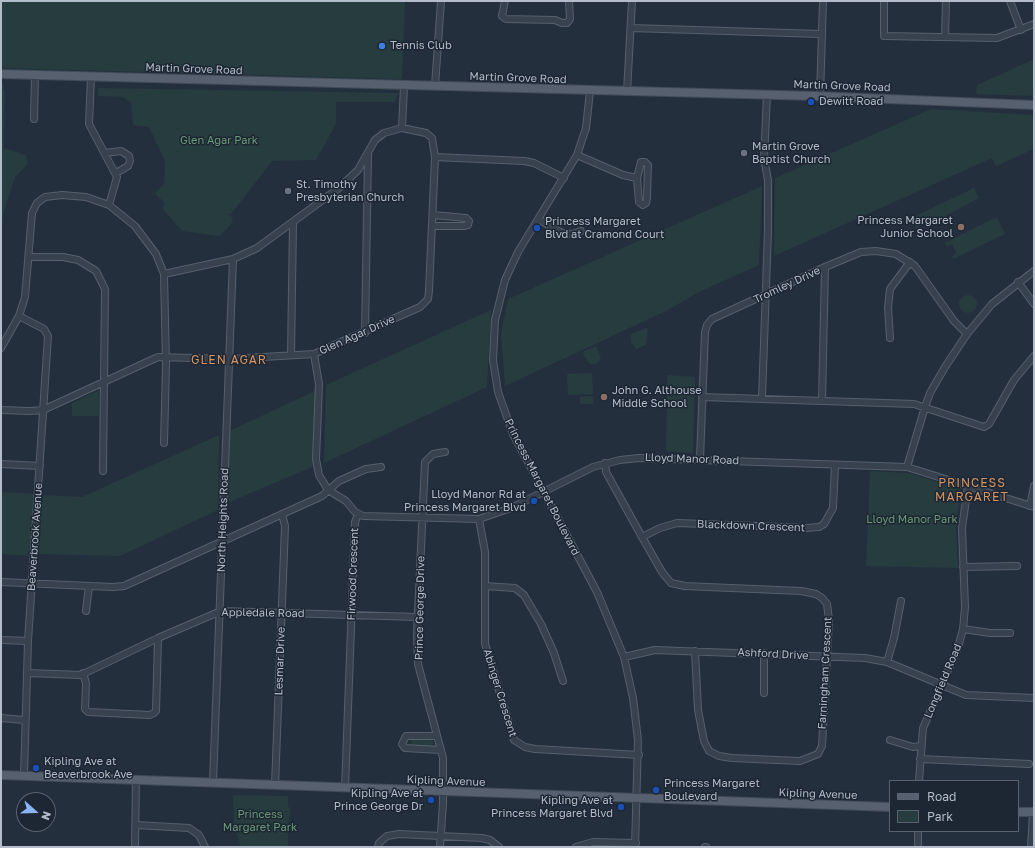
<!DOCTYPE html>
<style>
body{margin:0}
#map{position:relative;width:1035px;height:848px;overflow:hidden;background:#242f3e;font-family:"Golos Text",sans-serif}
canvas{display:block}
.frame{position:absolute;inset:0;border:2px solid #b4bcc9;pointer-events:none}
.legend{position:absolute;left:889px;top:780px;width:130px;height:52px;box-sizing:border-box;background:#1d2633;border:1px solid #59626f;margin:0;padding:5px 7px;list-style:none;font-size:12px;color:#b4bcc9}
.legend li{display:flex;align-items:center;gap:8px;height:20px}
.legend b{width:20px;border:1px solid #59626f}
.north{position:absolute;left:16px;top:792px;width:40px;height:40px;box-sizing:border-box;background:#1d2633;border:1px solid #59626f;border-radius:50%;rotate:110deg;font-size:11px;font-weight:700;line-height:16px;text-align:center;color:#b4bcc9}
.north::after{content:'';display:block;margin:auto;width:14px;height:18px;background:#8ab4f8;clip-path:polygon(50% 0,100% 100%,50% 72%,0 100%)}
</style>
<div id="map">
<canvas width="1035" height="848"></canvas>
<div class="frame"></div>
<ul class="legend">
<li><b style="height:5px;background:#56606e"></b>Road</li>
<li><b style="height:11px;background:#263c3f"></b>Park</li>
</ul>
<div class="north">N</div>
</div>
<script>
const ctx = document.querySelector('canvas').getContext('2d');
ctx.lineJoin = 'round';
function fillPath(path, color) { ctx.fillStyle = color; ctx.fill(path, 'evenodd'); }
const toPath = rows => new Path2D(rows.map(r => 'M' + r).join(''));
function trace(path, color, width, dash) { ctx.strokeStyle = color; ctx.lineWidth = width; ctx.lineCap = dash ? 'butt' : 'round'; ctx.setLineDash(dash || []); ctx.stroke(path); }
function drawText(font, color, halo, rows, align = 'center') {
  ctx.font = font + ' "Golos Text",sans-serif'; ctx.lineWidth = 3; ctx.setLineDash([]); ctx.textBaseline = 'middle'; ctx.strokeStyle = halo; ctx.fillStyle = color; for (const [text, x, y, turn = 0] of rows) {
    ctx.save(); ctx.translate(x, y); ctx.rotate((+turn || 0) * Math.PI / 180); ctx.textAlign = isNaN(turn) ? turn : align; if (halo) ctx.strokeText(text, 0, 0); ctx.fillText(text, 0, 0); ctx.restore();
  }
}
fillPath(toPath([
 [1,1,405,1,402,79,1,68],
 [1034,59,1034,96,976,94,977,85],
 [1,84,3,84,4,90,5,90,4,148,26,155,28,164,15,177,3,215,1,234],
 [98,88,398,93,395,102,336,102,336,124,316,160,272,161,232,213,227,214,231,216,233,222,221,235,217,236,182,231,163,209,164,202,155,194,164,183,165,161,149,127,133,125,131,103,123,97,98,96],
 [931,109,1034,115,1034,149,996,166,992,158,774,256,775,178],
 [762,186,759,265,699,292,666,311,505,386,501,334,508,299],
 [974,188,979,198,934,222,933,220,916,228,911,218],
 [997,217,1005,234,953,259,952,256,956,253,952,244,947,247,945,243],
 '959 304a9 9 0 1 1 18 0a9 9 0 1 1-18 0Z',
 [491,310,487,387,324,463,326,385],
 [646,328,648,329,646,345,636,349,631,342,631,334],
 [596,346,601,358,596,364,590,364,583,354,584,351],
 [592,373,593,394,568,395,567,374],
 [667,375,695,377,693,453,666,451],
 [317,390,315,466,227,503,229,431],
 [98,391,99,395,99,416,72,416,72,403],
 [593,396,593,404,580,404,580,397],
 [219,435,218,510,120,556,36,554,43,495,82,497],
 [870,471,909,473,961,489,956,526,958,568,866,566],
 [1,492,37,494,31,556,1,554],
 [414,739,431,740,434,743,431,747,412,746,411,740],
 [233,795,288,796,288,806,291,810,288,827,288,846,289,847,241,847,234,825]
]), '#263c3f');
const minor = toPath([
 [505,1,502,16,506,19,555,20,562,23,567,23,570,19,569,1],
 [884,1,884,36,997,38,1034,24],
 [1010,1,1021,30],
 [631,28,821,34],
 [945,37,946,1],
 [91,77,89,124,117,177,109,205],
 [435,86,441,1],
 [590,91,586,128,577,155,518,252,505,280,495,320,493,360,498,392,513,434,597,592,624,657,633,698,638,740,635,847],
 [627,92,632,1],
 [820,96,823,1],
 [34,119,35,75],
 [402,128,404,86],
 [105,153,121,151,129,156,130,161,128,166,116,173],
 [577,155,623,175,637,178],
 [435,157,524,161,534,163,564,178],
 [641,162,645,162,648,165,647,198,646,203,643,205,639,202,637,178,641,162],
 [538,219,562,233,573,234,581,231],
 [433,226,464,226,468,225,469,221,466,218,433,215],
 [29,257,63,257,78,260,96,271,105,289,103,471],
 [164,274,166,364,164,443],
 [1018,282,1034,304],
 [19,316,44,329,48,336,28,641,24,776],
 [365,333,368,155],
 [890,338,888,308,890,289,910,262],
 [1,348,19,316,25,297,32,213,37,203,45,197,62,195,86,197,109,205,135,226,156,254,164,274,233,259,257,248,339,188,358,170,375,140,384,133,402,128,426,133,432,138,435,157,429,291,428,299,420,307,314,354,229,359,158,357,43,410,30,411,1,410],
 [314,354,319,384,316,459,319,475,328,490,346,501,355,512,363,516,479,519,511,508,593,467,620,460,639,458,907,467,1034,507],
 [291,355,293,223],
 [702,397,914,404,984,427,989,424,1014,380,1034,356],
 [762,398,768,231,768,180,764,159,767,95],
 [822,401,825,267],
 [700,459,705,332,707,325,712,319,825,267,861,252,876,251,896,254,915,266,954,321,967,334],
 [605,463,606,472,642,537,662,572,671,583,685,586,801,591,816,594,822,598,827,604,829,620,822,746,818,754,800,761,732,758,719,756,709,751,704,741,698,710,695,651],
 [1,464,40,466],
 [907,467,925,407,930,393,945,367,967,334,992,304,1034,271],
 [1030,506,1034,486],
 [479,519,485,552,485,644,514,740,525,747,535,749,639,755],
 [642,537,660,528,677,523,806,528,819,527,824,524,833,508,835,465],
 [963,567,1017,566],
 [1,582,113,587,124,586,322,496,339,481,366,469,381,467],
 [485,586,515,588,524,595,541,624,554,653,563,681],
 [86,611,89,586],
 [963,629,990,633,1010,633],
 [1,640,28,641],
 [624,657,655,650,865,658,887,662,966,695,1034,698],
 [887,662,894,638,901,601],
 [27,673,81,675,158,638,221,611,417,617],
 [83,673,86,683,85,709,88,712,150,715,154,713,156,711,158,638],
 [764,693,764,653],
 [1,718,24,720],
 [437,736,406,736,402,744,405,748,440,750],
 [890,740,913,747,921,746],
 [920,759,1029,764],
 [919,781,923,728,958,648,963,629,965,607,962,528,968,486],
 [213,782,233,259],
 [275,785,285,526,282,514],
 [345,788,355,522,358,514],
 [136,825,189,828,199,835,205,847],
 [135,847,136,779],
 [378,847,379,843,387,836,399,834,482,838,490,840,499,847],
 [440,847,443,803,443,758,418,664,417,634,425,462,433,454,445,452],
 [576,847,593,842,636,843],
 [705,847,706,847],
 [918,847,918,831],
 [1031,847,1033,812]
]);
const major = toPath([
 [1,74,815,96,1034,105],
 [1,775,890,807],
 [1018,812,1034,812]
]);
trace(minor, '#565f6c', 8);
trace(major, '#414a57', 10);
trace(minor, '#38414e', 6);
trace(major, '#56606e', 8);
for (const [x, y, r, color] of [
 [382,46,4,"#3f7fe0"],
 [811,102,4,"#1a4fb4"],
 [744,153,4,"#6b7280"],
 [288,191,4,"#6b7280"],
 [961,227,4,"#8d6e63"],
 [537,228,4,"#1a4fb4"],
 [604,397,4,"#8d6e63"],
 [534,501,4,"#1a4fb4"],
 [36,768,4,"#1a4fb4"],
 [656,790,4,"#1a4fb4"],
 [431,800,4,"#1a4fb4"],
 [621,807,4,"#1a4fb4"]
]) { const dot = new Path2D(); dot.arc(x, y, r, 0, 2 * Math.PI); ctx.fillStyle = color; ctx.fill(dot); trace(dot, '#1d2633', 1.5); }
drawText('11px', '#b4bcc9', '#1d2633', [
 ["Tennis Club",390,46],
 ["Dewitt Road",819,102],
 ["Martin Grove",752,147],
 ["Baptist Church",752,160],
 ["St. Timothy",296,185],
 ["Presbyterian Church",296,198],
 ["Princess Margaret",953,221,"right"],
 ["Junior School",953,234,"right"],
 ["Princess Margaret",545,222],
 ["Blvd at Cramond Court",545,235],
 ["John G. Althouse",612,391],
 ["Middle School",612,404],
 ["Lloyd Manor Rd at",526,495,"right"],
 ["Princess Margaret Blvd",526,508,"right"],
 ["Kipling Ave at",44,762],
 ["Beaverbrook Ave",44,775],
 ["Princess Margaret",664,784],
 ["Boulevard",664,797],
 ["Kipling Ave at",423,794,"right"],
 ["Prince George Dr",423,807,"right"],
 ["Kipling Ave at",613,801,"right"],
 ["Princess Margaret Blvd",613,814,"right"]
], 'left');
drawText('11px', '#b4bcc9', '#1d2633', [
 ["Martin Grove Road",194,69,2],
 ["Martin Grove Road",518,78,2],
 ["Martin Grove Road",842,86,2],
 ["Tromley Drive",787,285,-25],
 ["Glen Agar Drive",357,335,-24],
 ["Lloyd Manor Road",692,459,2],
 ["Princess Margaret Boulevard",542,487,63],
 ["North Heights Road",223,520,-88],
 ["Blackdown Crescent",751,526,2],
 ["Beaverbrook Avenue",35,537,-86],
 ["Firwood Crescent",353,574,-88],
 ["Prince George Drive",420,608,-89],
 ["Appledale Road",263,613,1],
 ["Ashford Drive",773,654,3],
 ["Lesmar Drive",280,661,-88],
 ["Farningham Crescent",825,673,-87],
 ["Longfield Road",943,681,-67],
 ["Abinger Crescent",500,693,73],
 ["Kipling Avenue",446,781,2],
 ["Kipling Avenue",818,794,2]
]);
drawText('11px', '#6b9a76', '#1d2633', [
 ["Glen Agar Park",219,141],
 ["Lloyd Manor Park",912,520],
 ["Princess",260,815],
 ["Margaret Park",260,828]
]);
ctx.letterSpacing = '1px';
drawText('12px', '#d59563', '#1d2633', [
 ["GLEN AGAR",229,360],
 ["PRINCESS",972,483],
 ["MARGARET",972,497]
]);
ctx.letterSpacing = '0px';
</script>
